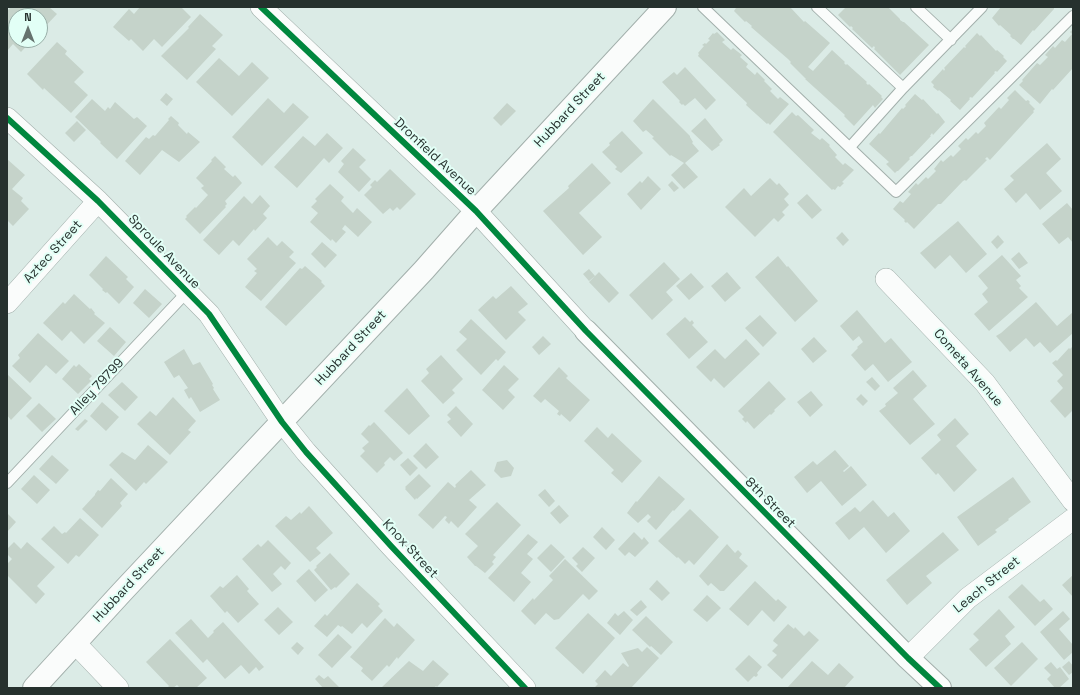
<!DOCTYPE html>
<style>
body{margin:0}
#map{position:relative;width:1080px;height:695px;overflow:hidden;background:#dbebe6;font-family:"Space Grotesk",sans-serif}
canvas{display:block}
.frame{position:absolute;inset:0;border:8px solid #26312e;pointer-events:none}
.north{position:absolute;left:8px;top:8px;width:40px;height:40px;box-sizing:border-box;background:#e2fff6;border:1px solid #97ada6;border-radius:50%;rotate:0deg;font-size:11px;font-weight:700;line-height:16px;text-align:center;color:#26312e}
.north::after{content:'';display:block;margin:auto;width:14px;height:18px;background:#65726e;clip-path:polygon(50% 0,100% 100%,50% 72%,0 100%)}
</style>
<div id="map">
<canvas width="1080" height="695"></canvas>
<div class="frame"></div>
<div class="north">N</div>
</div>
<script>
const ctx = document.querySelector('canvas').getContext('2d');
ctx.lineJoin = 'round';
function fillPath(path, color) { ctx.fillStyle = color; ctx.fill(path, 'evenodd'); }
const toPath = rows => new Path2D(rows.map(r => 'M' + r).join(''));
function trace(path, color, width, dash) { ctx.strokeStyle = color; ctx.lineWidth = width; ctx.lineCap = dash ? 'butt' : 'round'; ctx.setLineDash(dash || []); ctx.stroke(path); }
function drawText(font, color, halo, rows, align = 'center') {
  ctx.font = font + ' "Space Grotesk",sans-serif'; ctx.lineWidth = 4; ctx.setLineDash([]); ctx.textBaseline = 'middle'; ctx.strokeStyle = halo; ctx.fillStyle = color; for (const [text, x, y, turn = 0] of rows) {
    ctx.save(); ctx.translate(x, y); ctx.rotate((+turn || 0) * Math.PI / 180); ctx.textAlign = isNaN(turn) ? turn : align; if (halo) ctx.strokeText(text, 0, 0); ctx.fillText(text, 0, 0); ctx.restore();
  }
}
fillPath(toPath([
 [11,7,49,7,57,14,40,32,40,16,16,16,16,40,32,40,21,52,13,44,7,51,7,11],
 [140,7,183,7,182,8,191,17,162,47,154,39,143,51,131,39,129,41,113,27,129,9,134,14],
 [735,7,790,7,804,22,805,21,830,43,808,67,813,71,832,50,845,62,844,63,846,65,847,64,867,82,866,83,868,85,869,84,882,96,881,97,883,99,875,108,873,105,854,126,844,116,845,115,805,79,806,79,790,63,791,62,788,59,751,27,752,26,746,21,745,22,734,11,736,8],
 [846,7,888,7,900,19,900,20,903,22,904,22,929,45,900,75,874,49,875,48,874,46,872,48,852,29,853,28,851,26,850,27,838,15],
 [1001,7,1054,7,1054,9,1034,31,1033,30,1021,45,1014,39,1013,39,1010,36,1011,35,1000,25,999,26,992,18],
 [200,14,223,35,212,46,216,49,187,80,161,56,189,28,188,27],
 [1073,29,1073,68,1053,90,1052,89,1040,104,1019,85,1023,81,1022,80,1037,63,1040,65,1048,57,1045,55,1053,46,1055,48,1062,40,1065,42,1072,34,1070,32],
 [717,32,725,40,722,42,731,50,733,48,742,55,740,57,748,64,746,67,755,75,757,72,765,80,764,81,772,89,770,91,778,99,780,97,789,104,770,125,768,123,767,124,746,105,747,103,698,56,699,54,698,53,704,46,702,45,705,43,706,44,710,40,708,39,713,33,714,34],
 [977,33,980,36,981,35,996,51,997,50,1004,56,1003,57,1007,61,997,72,996,71,994,72,995,73,972,98,971,97,969,98,970,99,960,110,950,101,951,100,939,90,938,91,933,87,934,85,931,82,943,69,944,71,945,69,944,68,964,47,965,48,966,47,965,46],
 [57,42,67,51,65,54,84,72,74,82,88,95,71,113,44,88,43,90,27,74],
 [219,58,239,76,252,62,269,78,232,116,196,82],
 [685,67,716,100,706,110,695,98,685,106,683,104,682,105,679,102,680,101,662,82,674,72,677,75],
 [1015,90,1026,101,1028,100,1030,102,1029,103,1035,109,1033,111,1034,112,990,160,987,157,985,159,987,160,966,181,965,180,963,181,941,204,938,204,914,229,907,222,906,223,904,221,905,220,893,209,900,201,903,203,911,194,908,192,916,183,918,185,926,177,928,179,936,171,934,169,941,160,943,162,951,155,953,157,961,149,958,146,966,138,968,140,976,132,978,134,986,126,984,123,999,107,1001,109,1009,100,1007,98],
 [166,93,173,99,167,106,160,100],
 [915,94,922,100,923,99,937,114,938,113,945,122,933,135,932,133,930,136,931,136,912,156,911,156,909,158,910,159,898,171,897,171,895,173,886,164,889,162,869,144,879,133,880,134,902,108,903,109,906,106,905,105],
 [268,98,284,113,293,103,309,117,262,166,232,137],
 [92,99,105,111,108,107,110,109,115,102,134,119,137,117,147,126,117,159,100,143,101,142,75,117],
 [653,99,690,136,690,137,693,142,692,143,699,151,685,163,698,177,684,189,671,175,684,163,671,155,670,156,652,138,654,137,646,130,643,132,633,121],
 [507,103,516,111,501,126,493,118],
 [792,112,796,116,798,115,814,130,811,133,820,140,822,138,830,145,829,146,837,155,835,157,843,165,845,163,854,170,842,182,844,183,840,187,838,186,835,190,833,189,832,190,773,132],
 [171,116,179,123,178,125,187,134,188,132,200,142,179,162,162,150,140,175,125,161,146,137,149,139,153,135,155,136,169,120,168,119],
 [705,118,723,140,719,144,720,145,712,151,691,131],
 [77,121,86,130,74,142,65,133],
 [622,131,643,153,621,173,615,169,617,167,602,152,610,145,609,143],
 [327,133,343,148,329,163,324,158,297,188,274,167,303,136,315,146],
 [1047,143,1061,159,1046,173,1062,191,1040,210,1026,193,1016,203,1004,189,1014,180,1010,176],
 [353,148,366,160,359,167,371,179,359,192,338,172,344,164,341,161],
 [215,156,226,167,224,169,233,177,235,175,242,183,225,201,227,204,225,206,226,207,200,234,185,219,187,217,186,216,195,207,196,208,208,195,201,188,204,186,196,178,212,161,211,160],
 [7,159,25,175,12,189,23,198,21,201,29,209,13,226,7,220],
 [592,163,611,183,579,213,602,237,583,255,543,211,569,188,568,186],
 [390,169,416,194,400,210,397,207,393,211,390,208,383,214,364,195,372,187,370,185,375,180,377,182],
 [648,176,661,189,641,210,627,194,640,181,642,183],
 [770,178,777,185,779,183,789,194,784,199,789,205,782,212,785,215,778,222,774,218,755,237,725,207,744,188,751,196],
 [672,181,679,188,674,192,668,185],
 [330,184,344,197,341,201,353,213,357,208,372,222,358,237,345,225,342,229,346,232,336,243,332,239,331,241,310,222,318,213,311,207,317,201,315,199],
 [807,194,822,210,812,219,797,203],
 [260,195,270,206,263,214,267,218,255,231,254,229,239,246,233,240,219,255,203,240,244,196,252,204],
 [1067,203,1073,210,1073,243,1068,237,1059,244,1042,224],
 [958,221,987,254,966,273,950,255,935,269,920,253],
 [842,232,849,240,843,246,836,238],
 [998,235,1004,242,997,249,991,242],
 [268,237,277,246,282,241,294,252,289,257,296,263,261,301,245,287,257,273,254,271,257,269,247,259],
 [322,242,337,255,325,268,311,254],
 [1019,252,1028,263,1019,269,1011,259],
 [1002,255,1021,276,1016,280,1021,286,1019,288,1028,297,989,331,974,314,988,302,982,294,988,288,978,276],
 [106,256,128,277,126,279,134,287,119,304,107,292,106,293,102,290,103,289,89,275],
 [778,256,787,267,788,266,818,301,795,322,755,277],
 [664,262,680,279,666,292,673,300,652,320,629,295],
 [305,266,322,281,321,282,325,286,286,326,265,307,300,268,302,269],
 [589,269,595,276,589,281,583,274],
 [599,272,619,293,609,303,589,282],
 [727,272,741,288,725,302,711,286],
 [691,273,704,287,689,300,676,286],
 [511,286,528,304,518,312,526,320,506,340,478,310,493,296,496,299],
 [145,289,162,304,149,318,133,303],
 [74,294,90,309,91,308,95,313,94,314,105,323,84,344,71,331,62,341,43,323,63,302,65,304],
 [1036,302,1057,326,1073,312,1073,333,1050,353,1040,342,1034,347,1026,338,1010,352,996,336,1001,333],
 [857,310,885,343,891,338,912,362,888,382,873,364,865,371,851,355,858,348,857,347,863,342,859,336,853,341,840,326],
 [760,315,777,333,763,347,745,328],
 [685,317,690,322,692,320,694,323,692,325,708,342,689,359,666,334],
 [471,319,506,352,498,361,496,359,481,375,456,350,467,339,459,332],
 [110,327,126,342,114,356,97,341],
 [38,333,69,361,56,374,46,365,30,383,12,366,20,358,18,355],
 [543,336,551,344,539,355,532,347],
 [814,337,827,351,813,363,801,349],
 [746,339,760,354,724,388,714,378,711,382,696,367,715,349,725,359],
 [1073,346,1073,410,1065,418,1050,401,1063,388,1057,381,1063,375,1052,363,1056,360,1057,361,1069,348,1070,349],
 [184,349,193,365,200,362,213,384,212,385,214,388,213,389,220,400,200,412,191,397,189,399,184,390,188,388,179,375,174,378,164,362],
 [441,355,463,379,452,390,455,393,443,404,421,381,429,373,426,369],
 [79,364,92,376,89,379,91,381,78,394,62,379,74,365,76,367],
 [504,365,519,379,508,390,515,397,503,410,482,390],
 [559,367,568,376,566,378,590,400,570,422,561,414,560,416,557,414,559,411,545,399,541,403,533,396],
 [913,370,927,386,913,399,935,424,910,445,879,411,886,406,885,404,898,393,893,388],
 [7,374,32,398,11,420,7,415],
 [872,377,880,386,875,391,866,382],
 [769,381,786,399,774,410,775,411,771,415,770,414,754,429,747,421,746,423,742,419,744,417,738,411],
 [122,382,138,397,125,411,108,395],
 [407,388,430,416,409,435,384,411],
 [811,391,823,405,810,417,797,402],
 [861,394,868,401,863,406,856,399],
 [173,397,196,421,188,430,191,432,170,455,137,424,150,411,156,416],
 [102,402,119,417,106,431,90,416],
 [39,403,56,419,42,432,26,416],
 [456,406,473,424,461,437,447,422,451,419,447,415],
 [955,418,969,434,956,446,977,470,954,492,938,473,936,475,921,458,941,440,937,435],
 [85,419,88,421,78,431,75,429],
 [374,422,403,453,394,461,390,457,384,463,385,465,377,473,360,456,365,451,362,448,369,442,361,434,369,425,370,426],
 [597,427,608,438,612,433,642,461,622,483,611,473,614,470,584,441],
 [426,443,439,457,426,469,413,456],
 [148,445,168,462,146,484,144,482,136,491,109,465,122,452,135,460],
 [835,450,849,466,843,471,844,472,851,466,867,485,842,506,821,481,807,493,794,477,813,461,817,465],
 [52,455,69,470,56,484,39,469],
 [408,458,418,468,410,476,400,465],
 [507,460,514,468,511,476,501,478,494,471,497,462],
 [471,470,486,485,469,500,477,507,458,528,451,521,449,524,445,520,447,517,445,516,433,529,418,515,448,482,455,488,456,486,455,485],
 [419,474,431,486,417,499,416,498,415,500,405,489,406,488,405,487],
 [34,475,50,490,37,504,21,489],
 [659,476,685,499,674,511,673,510,656,530,647,521,651,517,648,514,638,523,627,513,636,501,637,502],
 [1013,477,1031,502,1008,519,1009,520,995,530,997,532,978,546,957,517],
 [111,478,128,494,120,503,122,506,102,528,82,509,95,495,95,494,98,490,100,491],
 [545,489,555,501,549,507,538,495],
 [873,500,888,517,894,512,910,531,886,553,864,527,849,540,835,523,855,507,860,512],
 [497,502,521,525,493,555,496,557,492,562,494,564,485,573,476,566,475,566,467,557,478,546,465,534],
 [559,505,569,516,560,524,550,513],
 [309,506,333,533,316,548,321,553,310,562,275,526,286,516,291,520,300,512,301,514],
 [690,509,719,537,694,565,689,560,685,564,678,557,677,558,658,541],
 [7,513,16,522,7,532],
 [80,518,99,535,79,557,76,555,68,564,41,539,54,526,62,534,65,532,66,533],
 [602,527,615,540,606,550,593,537],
 [634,532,642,540,644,537,649,543,635,557,629,552,625,556,618,549],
 [943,532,959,550,926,576,932,583,907,605,886,580],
 [528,534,538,542,527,554,533,559,521,573,531,582,514,602,488,578],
 [268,540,291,563,285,570,281,566,273,574,282,584,272,592,242,559,258,544,261,547],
 [14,542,21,549,27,542,55,567,37,586,45,594,36,604,7,575,7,564,12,559,7,554,7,549],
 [551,544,565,557,551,572,537,558],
 [727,544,735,553,738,550,742,554,739,558,748,566,724,591,720,591,711,583,708,586,699,576],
 [583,547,595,558,582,572,576,566,578,564,572,558],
 [330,553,350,574,336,588,335,587,331,590,314,570,317,567,316,566],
 [565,559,598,591,589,600,583,594,559,619,554,620,546,613,535,625,521,611,533,598,534,600,553,580,549,576],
 [309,569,328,590,315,602,296,581],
 [237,575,249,589,247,591,259,604,238,623,227,611,225,613,210,596,220,586,223,588],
 [1073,575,1073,597,1062,585],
 [657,580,670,593,662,601,649,589],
 [755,581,776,601,778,599,787,607,774,622,762,610,748,626,729,609],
 [357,583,380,604,378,606,383,611,367,628,362,623,352,634,342,626,341,627,338,625,327,637,314,626,325,614,327,616],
 [1022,584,1040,602,1044,599,1053,609,1035,626,1008,597],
 [707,595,721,608,707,622,693,610],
 [641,600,647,607,637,616,630,610],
 [278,607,293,622,279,635,264,620],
 [999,609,1015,627,1005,636,1011,644,986,667,969,649,979,640,973,634],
 [624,611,633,620,620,635,607,623,615,613,618,616],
 [1063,611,1070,619,1059,629,1073,645,1073,652,1064,660,1040,632],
 [588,613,615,638,583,674,555,648],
 [646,616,673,642,661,655,651,646,650,647,632,630],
 [385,618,394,627,397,623,415,640,398,659,397,657,389,667,387,665,372,681,361,671,363,668,350,657],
 [191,619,208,638,214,632,213,631,223,622,264,667,259,671,256,667,249,674,241,665,225,679,207,659,203,663,175,633],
 [788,624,794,629,795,627,804,636,809,631,819,640,782,679,767,665,777,655,772,651,778,645,773,641,774,639],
 [338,634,352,647,332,668,318,655],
 [170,639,207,678,196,688,180,688,177,685,173,688,167,688,169,686,146,662],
 [297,642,304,648,298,655,291,648],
 [1022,642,1038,659,1011,686,994,668],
 [647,647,659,658,631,688,596,688,595,687,598,684,595,681,605,670,611,676,623,663,628,667,629,666,621,653,638,648,642,652],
 [749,655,762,667,757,673,758,675,756,677,754,676,748,682,735,669],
 [433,660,449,674,437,687,436,686,434,688,381,688,409,661,423,671],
 [812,661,828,675,839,663,854,677,844,688,787,688],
 [1069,661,1073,666,1073,672,1069,675,1062,667],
 [1051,662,1057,669,1060,667,1069,679,1059,688,1055,688,1047,679,1051,675,1044,668],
 [319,675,324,679,328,676,340,688,323,688,315,679]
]), '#c5d3ca');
const service = toPath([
 [703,7,896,192,1073,16],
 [817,7,903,88],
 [916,7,951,40],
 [850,147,903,88,982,7],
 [7,483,187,292]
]);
const minor = toPath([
 [261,7,476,211,586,331],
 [7,118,98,201,209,314,282,422,306,452,391,546,525,688],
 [886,279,985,383,1073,501],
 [7,303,98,201],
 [75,643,118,688],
 [908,658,968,598,1073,519]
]);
const tertiary = toPath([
 [586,331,908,658,940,688]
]);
const secondary = toPath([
 [34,688,122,592,424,270,476,211,665,7]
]);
trace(service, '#a2afab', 12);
trace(minor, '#a2afab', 22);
trace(tertiary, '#a2afab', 24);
trace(secondary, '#a2afab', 24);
trace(service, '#fafcfb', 10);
trace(minor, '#fafcfb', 21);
trace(tertiary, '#fafcfb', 22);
trace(secondary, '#fafcfb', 22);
trace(toPath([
 [261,7,476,211,586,331,908,658,940,688],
 [7,118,98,201,209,314,282,422,306,452,391,546,525,688]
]), '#00873e', 6);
drawText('13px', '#26312e', '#e2fff6', [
 ["Hubbard Street",570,110,-47],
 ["Dronfield Avenue",435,157,43],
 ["Aztec Street",53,252,-48],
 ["Sproule Avenue",164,252,46],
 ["Hubbard Street",351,348,-47],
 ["Cometa Avenue",968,368,49],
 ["Alley 79799",97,387,-47],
 ["8th Street",770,503,45],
 ["Knox Street",410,549,47],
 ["Hubbard Street",129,585,-47],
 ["Leach Street",987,585,-39]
]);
</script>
